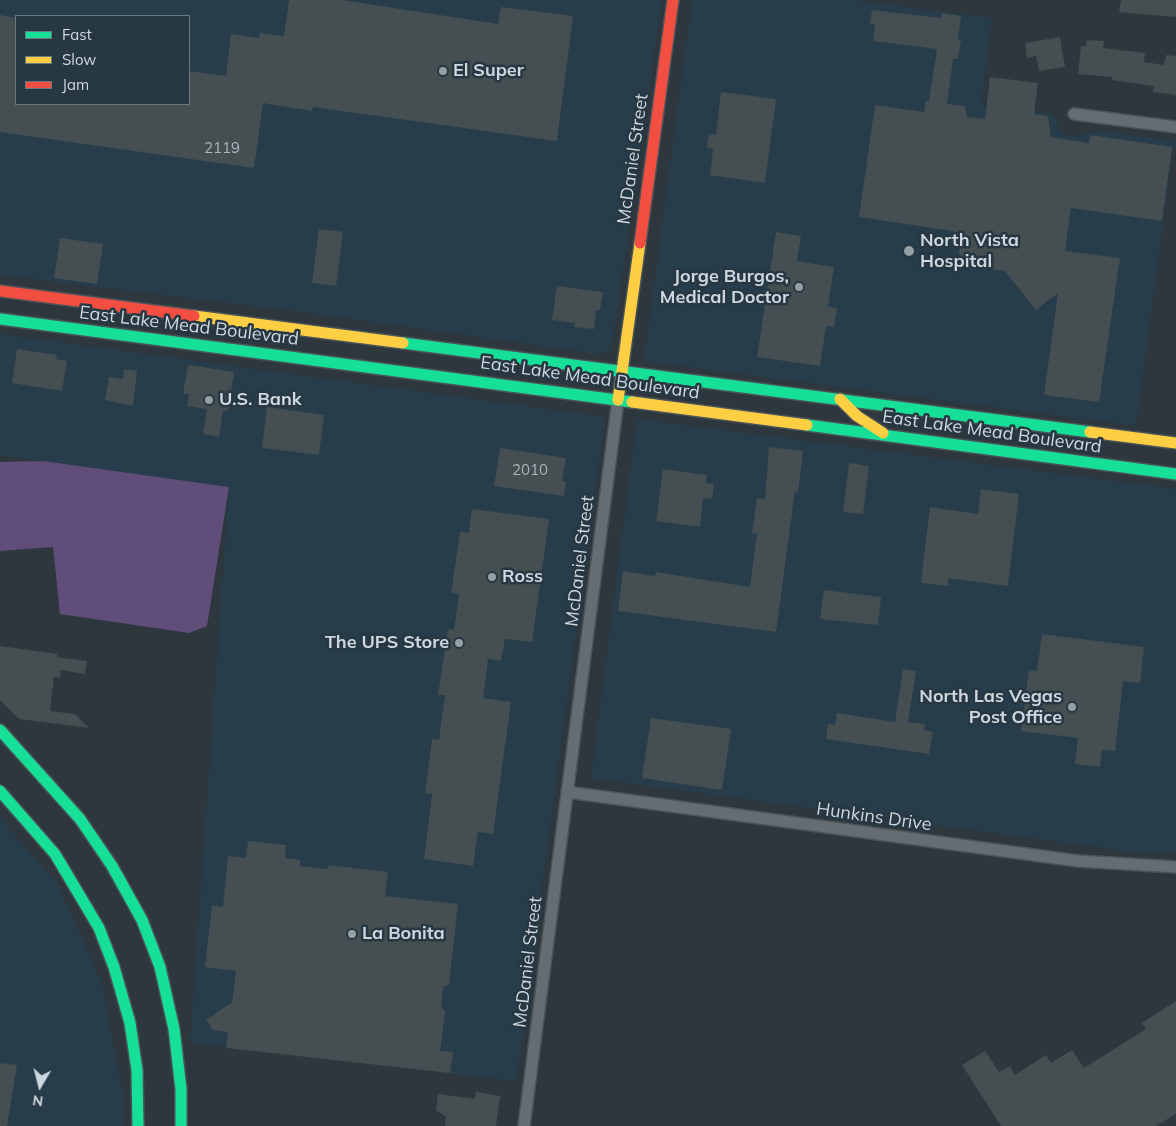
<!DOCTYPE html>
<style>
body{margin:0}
#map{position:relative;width:1176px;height:1126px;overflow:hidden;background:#2d373d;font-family:Mulish,sans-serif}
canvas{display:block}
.legend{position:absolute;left:15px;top:15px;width:175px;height:90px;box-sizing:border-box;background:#273843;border:1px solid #697881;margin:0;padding:6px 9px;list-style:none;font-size:15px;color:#cdd7df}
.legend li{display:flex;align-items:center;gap:10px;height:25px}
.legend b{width:25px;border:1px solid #697881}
.north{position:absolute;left:15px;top:1061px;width:50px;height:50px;-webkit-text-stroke:4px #273843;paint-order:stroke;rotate:188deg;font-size:14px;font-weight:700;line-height:20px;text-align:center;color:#cdd7df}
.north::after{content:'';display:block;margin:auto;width:18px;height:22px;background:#cdd7df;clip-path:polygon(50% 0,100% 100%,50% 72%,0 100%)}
</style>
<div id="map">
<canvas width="1176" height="1126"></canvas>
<ul class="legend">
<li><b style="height:6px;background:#16e098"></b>Fast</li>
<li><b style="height:6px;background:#ffcf43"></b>Slow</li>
<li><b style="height:6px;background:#f24e42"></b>Jam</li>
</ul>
<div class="north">N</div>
</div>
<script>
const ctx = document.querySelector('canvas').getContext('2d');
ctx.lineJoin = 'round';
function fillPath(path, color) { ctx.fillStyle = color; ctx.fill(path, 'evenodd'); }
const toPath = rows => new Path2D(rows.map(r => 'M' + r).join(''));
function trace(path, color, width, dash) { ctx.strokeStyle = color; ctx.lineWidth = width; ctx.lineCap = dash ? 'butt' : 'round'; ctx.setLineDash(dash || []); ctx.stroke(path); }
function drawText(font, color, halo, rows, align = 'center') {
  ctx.font = font + ' Mulish,sans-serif'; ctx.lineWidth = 5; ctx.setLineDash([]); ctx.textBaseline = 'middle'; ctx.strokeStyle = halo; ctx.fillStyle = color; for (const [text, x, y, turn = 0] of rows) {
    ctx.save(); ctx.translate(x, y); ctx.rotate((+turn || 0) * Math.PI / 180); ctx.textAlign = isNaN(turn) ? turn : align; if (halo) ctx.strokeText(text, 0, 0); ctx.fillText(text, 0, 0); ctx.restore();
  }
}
fillPath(toPath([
 [0,0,662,0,613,338,609,350,599,354,280,309,0,275],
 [16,16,189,16,189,104,16,104],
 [692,0,851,0,992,18,981,105,1053,114,1060,130,1067,136,1079,136,1097,131,1174,141,1136,426,644,361],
 [0,334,605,417,516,1081,190,1043,229,487,0,455],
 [637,419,1176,489,1176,852,1142,853,591,778],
 [0,818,58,885,102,983,124,1103,122,1126,0,1126]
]), '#273d4c');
fillPath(toPath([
 [43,461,229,487,207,626,189,633,60,614,53,547,0,551,0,462]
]), '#604d7a');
fillPath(toPath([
 [289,0,342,0,498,24,501,7,573,16,557,141,313,107,312,111,263,103,254,168,0,132,0,15,16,18,16,104,189,104,189,71,226,76,231,34,259,38,260,33,284,36],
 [1121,0,1176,0,1176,17,1119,12],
 [872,10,941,18,942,13,961,16,958,40,961,40,958,59,953,59,947,104,965,106,967,117,985,119,990,77,1038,83,1034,114,1048,116,1051,137,1089,143,1090,135,1172,147,1162,221,1071,208,1065,251,1120,258,1099,402,1044,395,1058,293,1036,310,1005,271,973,267,959,253,960,243,952,241,953,231,859,217,875,105,924,112,926,101,929,101,937,49,873,41,875,24,870,24],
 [1060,37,1065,67,1039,71,1036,56,1027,58,1025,43],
 [1087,40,1104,41,1103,48,1145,53,1144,62,1164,65,1166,55,1176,56,1176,95,1153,92,1154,86,1112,80,1112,77,1078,74,1081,46,1086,46],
 [721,92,776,99,765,183,710,175,713,149,707,148,709,134,716,135],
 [319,229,343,232,336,286,312,283],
 [776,232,801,236,797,261,834,267,828,307,837,308,834,327,826,326,820,366,757,357],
 [60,238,103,244,97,284,54,278],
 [557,286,603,292,600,310,596,310,594,329,574,327,575,323,552,320],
 [17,349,57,355,56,359,67,361,62,391,12,383],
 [188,365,234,372,228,411,223,410,219,437,203,434,207,409,187,406,189,394,183,394],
 [124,369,137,371,133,406,105,400,109,377,123,379],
 [267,407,324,415,319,455,262,448],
 [769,447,803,451,798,492,795,491,776,632,618,611,623,571,655,576,656,572,750,587,757,534,752,533,757,498,765,499],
 [500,448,566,458,562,481,566,482,564,496,494,486],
 [849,463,869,466,863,514,843,512],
 [663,469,707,475,706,483,714,484,712,499,703,498,700,527,656,521],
 [981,489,1019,494,1008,586,948,578,948,586,921,583,930,507,978,514],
 [472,509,549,519,532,642,505,639,501,661,488,659,483,698,511,702,493,834,478,832,473,866,424,859,432,794,425,793,432,739,439,740,445,695,438,695,448,629,454,630,459,594,451,593,460,532,469,533],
 [824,590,881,597,878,625,820,619],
 [1042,634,1144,647,1140,683,1123,681,1115,751,1102,750,1100,767,1075,764,1078,738,1021,731,1029,670,1037,671],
 [0,646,57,654,57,657,87,661,85,674,61,670,60,678,54,677,50,711,75,714,89,728,19,719,0,700],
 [903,669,916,671,908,722,925,724,924,730,933,732,929,754,826,739,828,724,835,725,837,713,895,722],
 [651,718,731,729,722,790,642,778],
 [248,841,286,845,285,858,300,860,300,866,328,869,328,865,388,872,385,896,458,904,449,984,443,987,441,1006,445,1011,440,1051,453,1052,450,1073,226,1048,228,1032,213,1030,206,1020,232,1002,236,971,205,967,212,905,223,907,228,856,246,858],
 [1176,1001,1176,1114,1156,1126,1001,1126,962,1065,985,1051,999,1072,1010,1066,1015,1075,1046,1055,1051,1063,1072,1050,1084,1068,1146,1029,1142,1023],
 [0,1063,17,1065,7,1126,0,1126],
 [476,1092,500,1096,496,1126,445,1126,446,1117,436,1110,438,1094,475,1099]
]), '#454e51');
const street = toPath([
 [1074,114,1176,127],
 [567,792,1078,861,1176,867],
 [524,1126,618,400]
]);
const fast = toPath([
 [0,319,632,402],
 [403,343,1090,432],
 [807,425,1176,474],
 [0,730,80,819,112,866,142,920,160,967,174,1029,181,1089,181,1126],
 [0,791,55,854,99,928,114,967,130,1023,137,1070,138,1126]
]);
const slow = toPath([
 [194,316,403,343],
 [840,399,857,416,883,433],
 [618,400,640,243],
 [632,402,807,425],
 [1090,432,1176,443]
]);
const jam = toPath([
 [640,243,673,0],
 [0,291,194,316]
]);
trace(street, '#4a5358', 14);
trace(fast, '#4a5358', 14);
trace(slow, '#4a5358', 14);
trace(jam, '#4a5358', 14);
trace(street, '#656d73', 11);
trace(fast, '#16e098', 11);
trace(slow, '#ffcf43', 11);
trace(jam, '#f24e42', 11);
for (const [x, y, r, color] of [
 [443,71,5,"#959fa6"],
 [909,251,6,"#959fa6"],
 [799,287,5,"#959fa6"],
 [209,400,5,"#959fa6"],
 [492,577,5,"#959fa6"],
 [459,643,5,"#959fa6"],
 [1072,707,5,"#959fa6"],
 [352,934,5,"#959fa6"]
]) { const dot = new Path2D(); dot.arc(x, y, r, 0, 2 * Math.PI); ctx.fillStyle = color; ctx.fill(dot); trace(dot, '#273843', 2); }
drawText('15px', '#abb5bc', null, [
 ["2119",222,148],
 ["2010",530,470]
]);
drawText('bold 18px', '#cdd7df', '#273843', [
 ["El Super",453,71],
 ["North Vista",920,241],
 ["Hospital",920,262],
 ["Jorge Burgos,",789,277,"right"],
 ["Medical Doctor",789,298,"right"],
 ["U.S. Bank",219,400],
 ["Ross",502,577],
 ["The UPS Store",449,643,"right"],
 ["North Las Vegas",1062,697,"right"],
 ["Post Office",1062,718,"right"],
 ["La Bonita",362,934]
], 'left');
drawText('18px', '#cdd7df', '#273843', [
 ["McDaniel Street",633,159,-82],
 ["East Lake Mead Boulevard",189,326,7],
 ["East Lake Mead Boulevard",590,378,8],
 ["East Lake Mead Boulevard",992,432,8],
 ["McDaniel Street",580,561,-83],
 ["Hunkins Drive",874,817,8],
 ["McDaniel Street",528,962,-83]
]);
</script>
